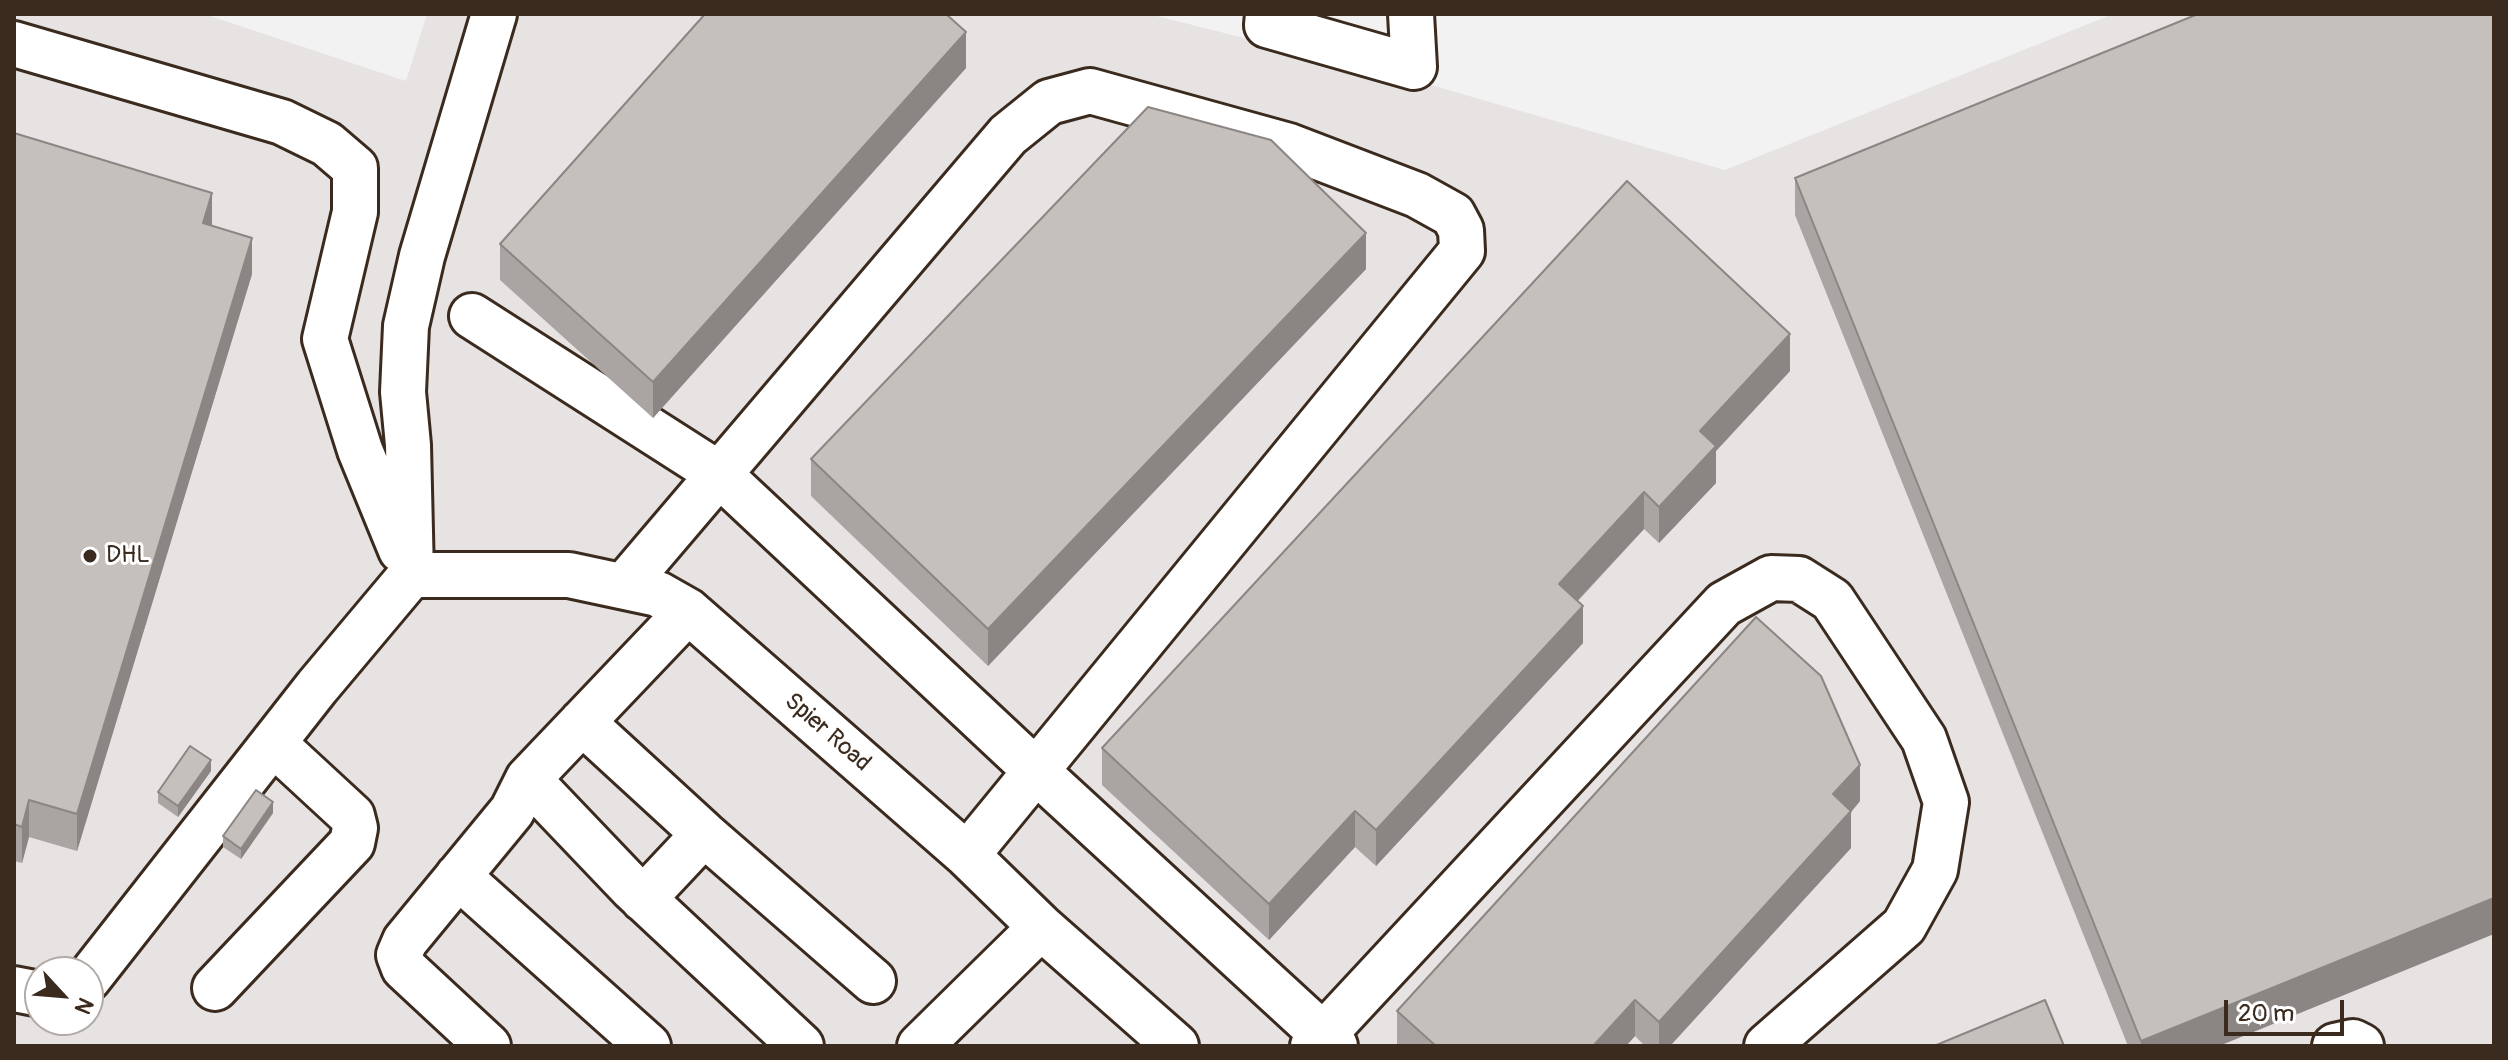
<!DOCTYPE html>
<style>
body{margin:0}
#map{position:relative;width:2508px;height:1060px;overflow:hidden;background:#f3f2f2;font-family:Pangolin,sans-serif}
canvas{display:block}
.frame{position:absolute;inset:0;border:16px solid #3b2a1e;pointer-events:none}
.north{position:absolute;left:24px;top:956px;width:80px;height:80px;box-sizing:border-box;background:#fff;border:2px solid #b1aaa5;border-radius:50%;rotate:116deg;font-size:22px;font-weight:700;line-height:32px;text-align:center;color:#3b2a1e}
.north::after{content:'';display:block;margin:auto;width:28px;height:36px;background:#3b2a1e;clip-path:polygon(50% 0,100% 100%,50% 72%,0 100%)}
.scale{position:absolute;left:2224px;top:1000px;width:120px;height:36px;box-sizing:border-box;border:4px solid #3b2a1e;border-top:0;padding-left:10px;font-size:24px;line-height:28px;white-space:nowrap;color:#3b2a1e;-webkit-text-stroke:6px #fff;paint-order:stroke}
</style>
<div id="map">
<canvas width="2508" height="1060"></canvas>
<div class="frame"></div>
<div class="north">N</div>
<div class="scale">20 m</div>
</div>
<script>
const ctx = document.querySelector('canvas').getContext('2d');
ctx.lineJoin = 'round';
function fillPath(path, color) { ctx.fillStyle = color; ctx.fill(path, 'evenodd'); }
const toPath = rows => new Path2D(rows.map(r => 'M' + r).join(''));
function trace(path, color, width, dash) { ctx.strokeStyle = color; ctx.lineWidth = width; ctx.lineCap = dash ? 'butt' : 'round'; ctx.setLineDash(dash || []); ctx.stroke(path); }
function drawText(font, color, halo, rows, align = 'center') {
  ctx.font = font + ' Pangolin,sans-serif'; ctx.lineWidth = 6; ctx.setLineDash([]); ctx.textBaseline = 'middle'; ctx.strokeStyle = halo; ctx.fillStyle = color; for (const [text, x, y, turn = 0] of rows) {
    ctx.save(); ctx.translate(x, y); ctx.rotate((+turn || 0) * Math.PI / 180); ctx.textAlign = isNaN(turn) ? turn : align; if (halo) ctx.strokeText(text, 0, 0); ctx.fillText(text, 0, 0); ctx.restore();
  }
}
fillPath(toPath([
 [14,14,204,14,406,81,427,14,1149,14,1431,85,1725,170,2113,14,2494,14,2494,1046,14,1046],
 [40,972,88,972,88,1020,40,1020]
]), '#e6e3e2');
const minor = toPath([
 [1268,14,1267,25,1414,67,1411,14],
 [14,44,282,122,327,144,355,168,355,212,325,339,360,450,401,550],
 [472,316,719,474,1036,771,1335,1046],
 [411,575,569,575,658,594,688,611,967,855,1041,927,1176,1046],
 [624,586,1008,135,1049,102,1090,91,1289,146,1417,195,1453,215,1461,230,1462,251,967,855],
 [582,722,704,834,873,981],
 [528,779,633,889,801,1046],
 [458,876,648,1046],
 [643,899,704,834],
 [88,979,317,687,411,575,408,445,403,392,406,326,422,256,494,14],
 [215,988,352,843,355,828,352,816,273,743],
 [14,989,40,994],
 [488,1046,404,968,399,955,405,941,512,811,528,779,688,611],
 [920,1046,1041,927],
 [1313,1046,1724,604,1771,578,1799,579,1832,600,1924,739,1946,802,1935,870,1904,926,1767,1046],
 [2335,1046,2353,1042,2361,1046]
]);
trace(minor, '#3b2a1e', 50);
trace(minor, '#fff', 44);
fillPath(toPath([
 [966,68,653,418,500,280,500,244],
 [14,133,212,226,252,274,77,851,29,837,22,863,14,861],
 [1795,178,2219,1046,2128,1046,1795,215],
 [1366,269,988,666,811,496,811,459],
 [1790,371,1716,451,1716,483,1659,543,1644,529,1578,601,1583,643,1376,866,1355,847,1269,940,1102,785,1102,748],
 [211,771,178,817,158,803,158,792],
 [1860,801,1851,812,1851,848,1670,1046,1645,1046,1635,1036,1626,1046,1397,1046,1397,1011],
 [273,813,241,859,223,847,223,836]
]), '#aaa5a3');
fillPath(toPath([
 [966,32,966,68,653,418,653,382],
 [212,193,212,230,203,223],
 [1366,233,1366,269,988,666,988,629],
 [252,238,252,274,77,851,77,814],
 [1790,334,1790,371,1716,451,1716,483,1659,543,1659,507,1700,431],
 [1644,492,1644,529,1559,620,1559,584],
 [1583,606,1583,643,1376,866,1376,830],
 [211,760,211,771,178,817,178,806],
 [1860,765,1860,801,1851,812,1851,848,1670,1046,1659,1046,1659,1022,1833,794],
 [29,800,29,837,22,863,22,827],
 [273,802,273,813,241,859,241,849],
 [1355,811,1355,847,1269,940,1269,904],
 [2494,898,2494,934,2219,1046,2141,1046,2141,1041],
 [1635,1000,1635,1036,1626,1046,1593,1046]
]), '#8b8684');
const building = toPath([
 [705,14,946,14,966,32,653,382,500,244,705,14],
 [2198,14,2494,14,2494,898,2141,1041,1795,178,2198,14],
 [1148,107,1271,140,1366,233,988,629,811,459,1148,107],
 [14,133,212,193,203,223,252,238,77,814,29,800,22,827,14,824,14,133],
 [1627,181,1790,334,1700,431,1716,446,1659,507,1644,492,1559,584,1583,606,1376,830,1355,811,1269,904,1102,748,1627,181],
 [1756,617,1821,676,1860,765,1833,794,1851,811,1659,1022,1635,1000,1593,1046,1436,1046,1397,1011,1756,617],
 [190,746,211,760,178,806,158,792,190,746],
 [256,790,273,802,241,849,223,836,256,790],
 [2045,1000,2064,1046,1934,1046,2045,1000]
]);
fillPath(building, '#c6c0bd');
trace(building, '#8b8684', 2);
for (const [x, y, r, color] of [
 [90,556,8,"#3b2a1e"]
]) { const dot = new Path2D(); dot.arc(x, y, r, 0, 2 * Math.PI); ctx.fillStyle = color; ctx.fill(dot); trace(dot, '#fff', 3); }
drawText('24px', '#3b2a1e', '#fff', [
 ["DHL",106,556]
], 'left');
drawText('24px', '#3b2a1e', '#fff', [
 ["Spier Road",827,733,41]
]);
</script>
